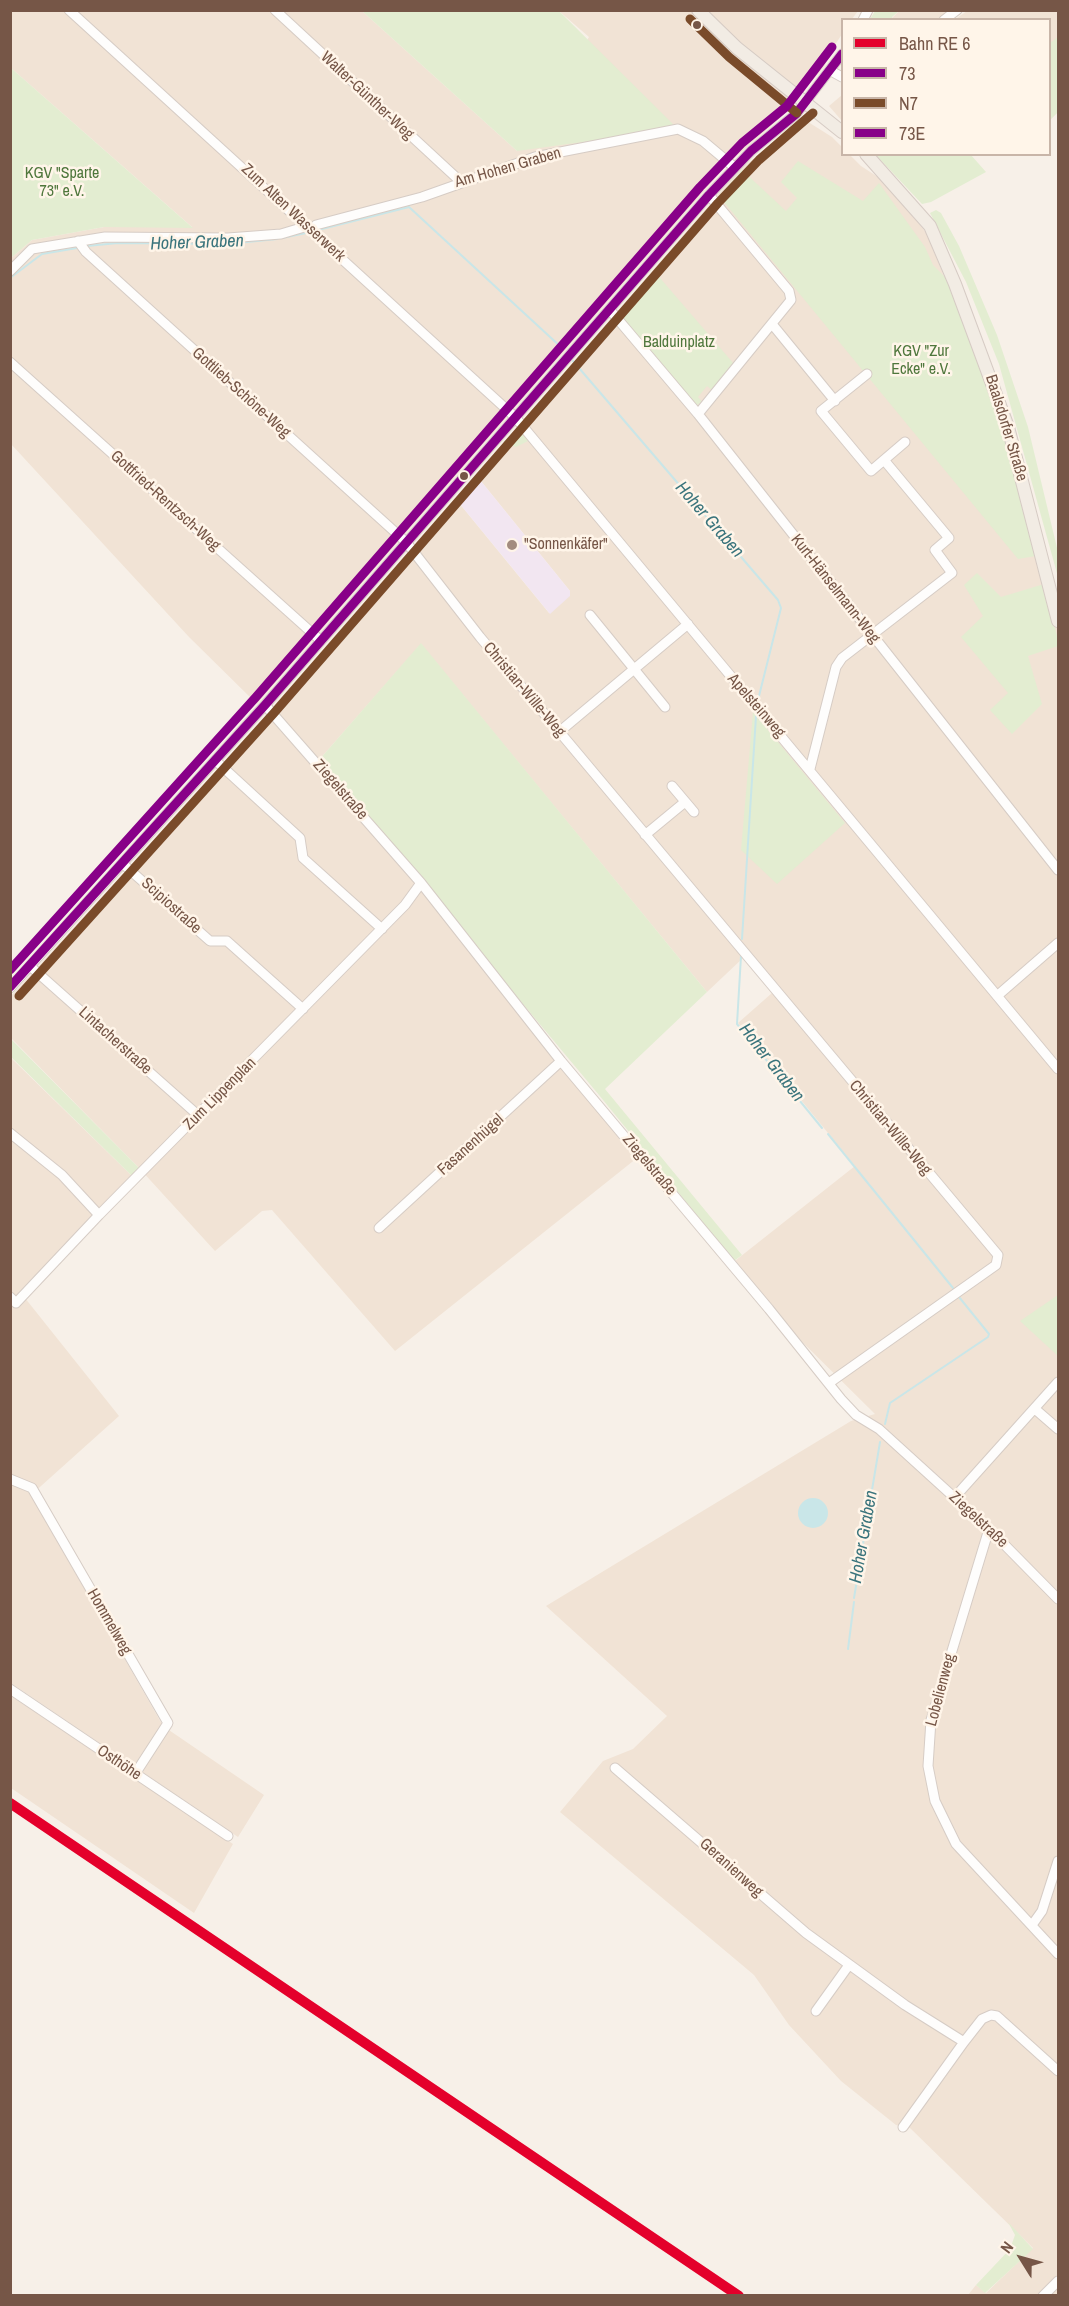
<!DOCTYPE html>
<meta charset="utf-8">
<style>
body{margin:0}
#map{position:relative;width:1069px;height:2306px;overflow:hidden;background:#f7f0e8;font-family:"Archivo Narrow",sans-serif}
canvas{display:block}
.frame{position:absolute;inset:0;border:12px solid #765647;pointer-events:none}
.legend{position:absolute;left:841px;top:18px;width:210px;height:138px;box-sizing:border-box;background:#fff5e9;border:2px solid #c8b5a8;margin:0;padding:8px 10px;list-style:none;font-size:18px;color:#765647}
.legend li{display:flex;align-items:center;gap:12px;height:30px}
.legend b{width:30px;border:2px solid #c8b5a8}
.north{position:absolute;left:991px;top:2228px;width:60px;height:60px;-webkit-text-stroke:4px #fff5e9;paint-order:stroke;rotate:307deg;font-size:16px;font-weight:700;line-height:24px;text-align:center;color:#765647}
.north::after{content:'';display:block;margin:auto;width:21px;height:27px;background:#765647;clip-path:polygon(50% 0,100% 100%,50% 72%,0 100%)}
</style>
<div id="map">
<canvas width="1069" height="2306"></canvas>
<div class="frame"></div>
<ul class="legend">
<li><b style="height:8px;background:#e4002b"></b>Bahn RE 6</li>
<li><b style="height:8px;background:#808"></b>73</li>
<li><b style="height:8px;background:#7a4b2a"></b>N7</li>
<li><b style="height:8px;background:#808"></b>73E</li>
</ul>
<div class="north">N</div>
</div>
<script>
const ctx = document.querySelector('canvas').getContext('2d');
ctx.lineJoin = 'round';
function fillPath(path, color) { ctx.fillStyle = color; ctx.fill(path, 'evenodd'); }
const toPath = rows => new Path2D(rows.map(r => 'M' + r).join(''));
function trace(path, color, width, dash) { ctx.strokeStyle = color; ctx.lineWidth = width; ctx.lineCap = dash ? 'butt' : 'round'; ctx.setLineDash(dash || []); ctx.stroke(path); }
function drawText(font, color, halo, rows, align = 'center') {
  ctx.font = font + ' "Archivo Narrow",sans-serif'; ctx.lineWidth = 5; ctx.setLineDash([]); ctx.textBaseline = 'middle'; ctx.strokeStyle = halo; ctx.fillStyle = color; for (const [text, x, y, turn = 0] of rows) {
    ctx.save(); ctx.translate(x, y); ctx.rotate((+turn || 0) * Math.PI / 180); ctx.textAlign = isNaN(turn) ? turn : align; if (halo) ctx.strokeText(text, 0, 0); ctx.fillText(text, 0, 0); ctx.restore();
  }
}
fillPath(toPath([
 [11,11,362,11,517,151,589,37,559,11,858,11,852,19,842,20,842,34,828,56,825,66,779,119,731,161,684,133,726,166,257,704,189,637,11,444,11,258,32,240,104,227,192,227,11,68],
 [899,11,951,11,937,19,893,20,892,18],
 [967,11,1058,11,1058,112,1050,120,1050,20,954,20],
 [842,95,842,121,829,106],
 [805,120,832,137,842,147,842,154,850,155,861,166,887,183,927,234,1005,428,1058,632,1058,2295,968,2295,976,2285,986,2293,1033,2248,910,2128,896,2125,841,2081,789,2025,754,1975,560,1812,603,1761,633,1749,667,1716,546,1606,851,1421,875,1414,769,1309,731,1264,855,1166,738,1023,772,993,743,958,707,992,421,644,319,760,272,708,455,498,549,613,570,591,476,475,741,168],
 [265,719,272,720,406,871,637,1158,395,1351,272,1210,262,1211,215,1251,140,1169,11,1038,10,997],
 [10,1057,132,1176,21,1293,119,1416,31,1495,163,1726,264,1795,238,1837,11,1683],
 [10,1695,233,1844,194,1913,11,1788]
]), '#f1e3d5');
fillPath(toPath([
 [476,475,570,591,570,596,550,614,455,498]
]), '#f2e6f1');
fillPath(toPath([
 [362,11,559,11,678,129,517,151],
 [875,11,875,10,899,11,892,17,893,19,870,19],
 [1058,37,1058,112,1050,120,1050,43],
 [11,68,193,228,104,227,32,240,11,258],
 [876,155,971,155,986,172,931,202,922,204],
 [798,161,863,201,879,183,925,247,933,265,949,281,997,415,1019,487,1036,556,1018,559,719,196,742,170,786,211,797,198,781,182],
 [936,210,941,213,959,246,997,335,1028,427,1058,552,1058,577,999,364,966,282,930,213],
 [654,271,734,364,712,390,707,386,698,397,702,402,697,405,617,313],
 [513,433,521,433,528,441,516,447,503,442],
 [977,573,1001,597,1044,584,1058,640,1058,646,1028,656,1042,704,1012,734,990,710,1008,693,961,637,983,616,964,585],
 [421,643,707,992,605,1089,742,1255,734,1261,599,1095,319,760],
 [753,712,845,823,777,884,741,850],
 [10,1038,140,1169,132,1176,11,1057],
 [1058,1295,1058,1356,1020,1321],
 [1008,2222,1033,2249,985,2293,976,2285,1010,2249,1015,2235]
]), '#e3edd1');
fillPath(toPath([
 '798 1513a15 15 0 1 1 30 0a15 15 0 1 1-30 0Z'
]), '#c9e6e8');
trace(toPath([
 [318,230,409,207,562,348],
 [282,238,306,233],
 [87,246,118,243,227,244,277,239],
 [10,278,42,254,77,248],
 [573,361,778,600,781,608,758,700],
 [742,939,756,716],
 [741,956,737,1024,822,1128],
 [828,1134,953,1288],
 [885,1424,890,1403,988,1337,989,1334,959,1297],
 [854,1598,880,1442],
 [848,1649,854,1602]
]), '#c9e6e8', 2);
const minor = toPath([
 [69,10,515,417,1058,1069],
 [275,10,460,181],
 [863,20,868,10],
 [944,20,957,10],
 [831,71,842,77],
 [312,230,316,225,422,197,535,157,678,129,703,141,734,167],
 [78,241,86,252,406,542,480,637,998,1255,996,1265,829,1383],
 [10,271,32,249,105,237,228,238,281,234,301,228,305,224],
 [610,310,698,414,1058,870],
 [772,324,835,401],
 [10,362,320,640],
 [867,374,821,411,871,471,905,442],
 [698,414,791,300,789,291,709,195],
 [590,615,665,707],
 [265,705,421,883,561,1061,769,1309,841,1399,856,1415,879,1429,989,1529,1058,1599],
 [559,732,688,624],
 [216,761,300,838,303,858,382,929],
 [810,769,836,667,842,658,952,573,935,550,949,538,884,460],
 [672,786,694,812],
 [645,835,685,802],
 [123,864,210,941,227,941,303,1009],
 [30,966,199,1116],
 [10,988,265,705,709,195,751,151,796,114,842,54],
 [997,996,1058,943],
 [10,1133,62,1175,99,1215],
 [379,1228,561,1061],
 [10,1297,16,1303,99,1215,405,905,421,883],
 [1035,1409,1058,1429],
 [10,1479,32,1488,168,1723,135,1774],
 [954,1498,1058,1382],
 [989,1529,931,1720,928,1766,935,1801,956,1844,1058,1954],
 [10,1689,228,1836],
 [615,1768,806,1933,905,2005,964,2042,982,2019,991,2015,997,2016,1058,2071],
 [1032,1925,1042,1911,1058,1861],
 [816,2011,849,1965],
 [903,2127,964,2042],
 [1043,2296,1058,2281]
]);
const major = toPath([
 [698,10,737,48,842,132],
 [866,154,930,226,955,284,1008,427,1058,621]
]);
trace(minor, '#d6ccc5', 11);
trace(major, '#d6cbc4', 14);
trace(minor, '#fefdfc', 9);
trace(major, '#f2ece4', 12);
trace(toPath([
 [10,987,265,705,709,195,751,151,796,114,842,54]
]), '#808', 9);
trace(toPath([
 [690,19,729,57,797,113],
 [19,996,274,713,718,203,759,160,813,113]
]), '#7a4b2a', 9);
trace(toPath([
 [10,970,256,697,700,187,742,143,787,106,832,47]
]), '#808', 9);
trace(toPath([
 [10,1803,739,2296]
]), '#e4002b', 10);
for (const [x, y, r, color] of [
 [697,25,5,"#765647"],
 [464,476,5,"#765647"],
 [512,545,6,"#a38c7f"]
]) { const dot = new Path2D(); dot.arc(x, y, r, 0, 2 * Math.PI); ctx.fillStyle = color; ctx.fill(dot); trace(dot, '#fff5e9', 2); }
drawText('16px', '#765647', '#fff5e9', [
 ["Walter-Günther-Weg",367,96,43],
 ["Am Hohen Graben",508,168,-16],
 ["Zum Alten Wasserwerk",293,213,43],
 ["Gottlieb-Schöne-Weg",241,393,42],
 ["Baalsdorfer Straße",1006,428,73],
 ["Gottfried-Rentzsch-Weg",165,501,42],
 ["Kurt-Hänselmann-Weg",835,589,52],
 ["Christian-Wille-Weg",524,690,50],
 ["Apelsteinweg",756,706,49],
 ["Ziegelstraße",340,790,49],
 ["Scipiostraße",171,906,42],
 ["Lintacherstraße",115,1041,42],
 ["Zum Lippenplan",220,1094,-45],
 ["Christian-Wille-Weg",890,1128,50],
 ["Fasanenhügel",471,1145,-42],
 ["Ziegelstraße",649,1165,50],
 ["Ziegelstraße",978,1520,43],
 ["Hommelweg",109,1622,60],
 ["Lobelienweg",941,1690,-75],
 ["Osthöhe",119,1763,34],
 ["Geranienweg",731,1868,42]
]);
drawText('16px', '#4f773c', '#fff5e9', [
 ["KGV \"Sparte",62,174],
 ["73\" e.V.",62,192],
 ["Balduinplatz",679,343],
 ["KGV \"Zur",921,352],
 ["Ecke\" e.V.",921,370]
]);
drawText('16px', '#765647', '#fff5e9', [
 ["\"Sonnenkäfer\"",524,545]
], 'left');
drawText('italic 18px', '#3a747c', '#fff5e9', [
 ["Hoher Graben",197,243,-2],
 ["Hoher Graben",709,520,49],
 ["Hoher Graben",771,1063,52],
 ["Hoher Graben",864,1537,-80]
]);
</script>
